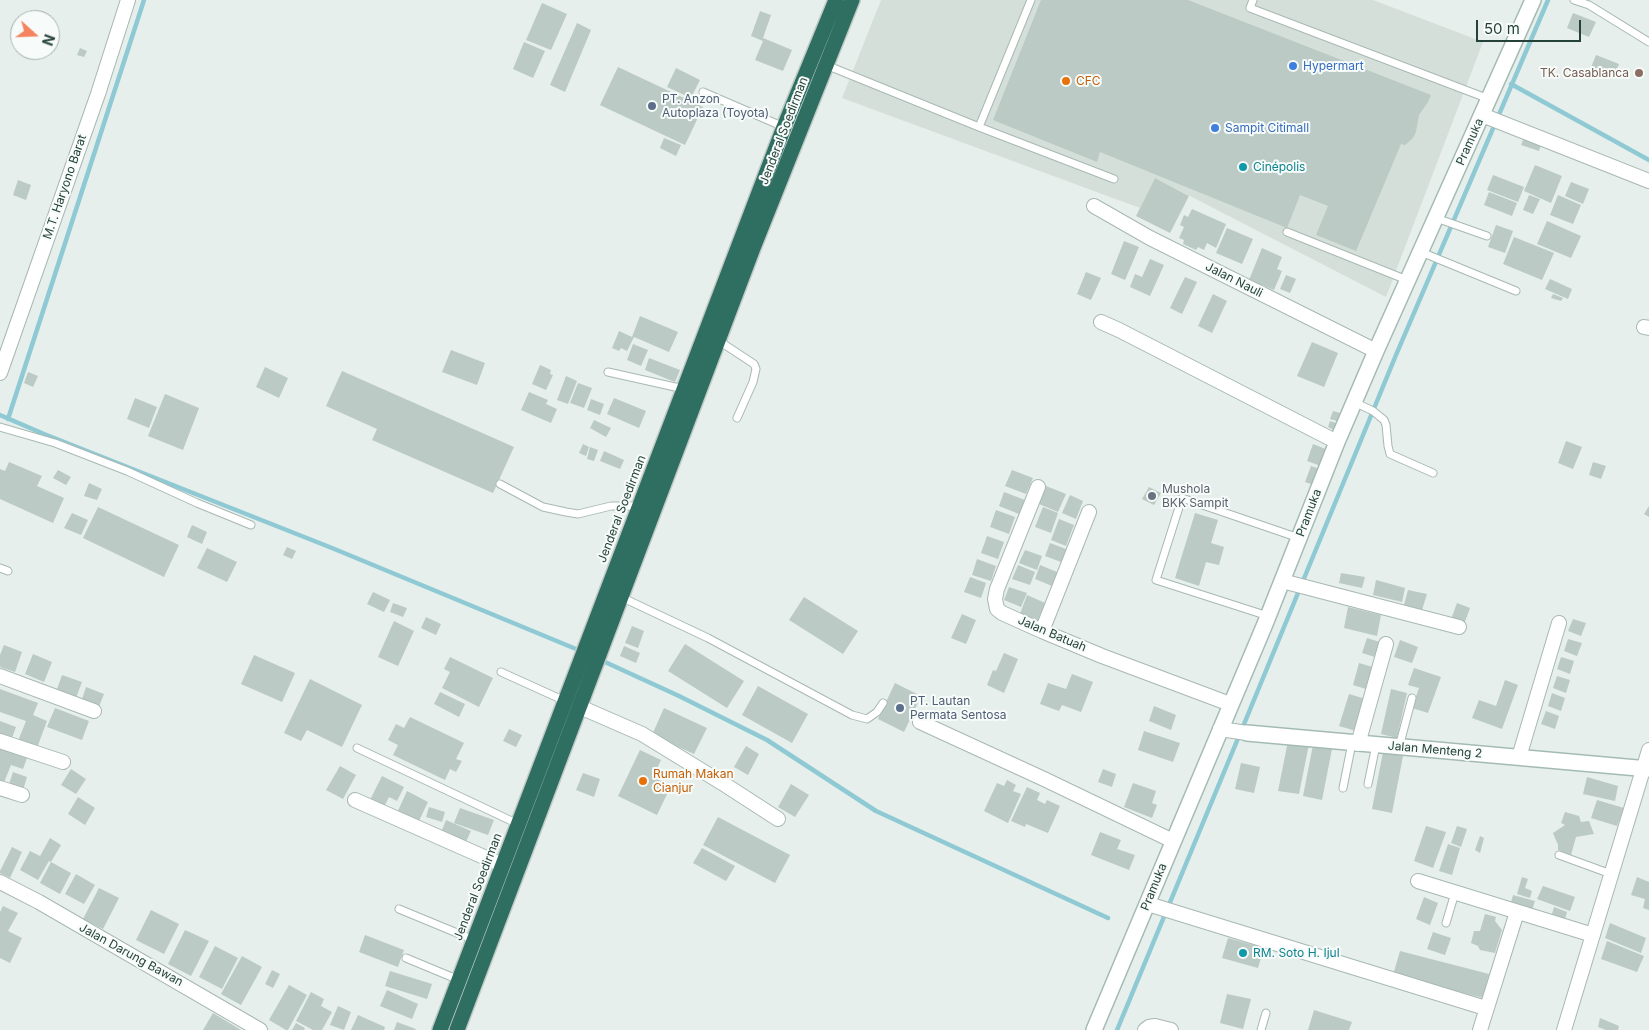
<!DOCTYPE html>
<meta charset="utf-8">
<style>
body{margin:0}
#map{position:relative;width:1649px;height:1030px;overflow:hidden;background:#e6efeb;font-family:Inter,sans-serif}
canvas{display:block}
.north{position:absolute;left:10px;top:10px;width:50px;height:50px;box-sizing:border-box;background:#f7fbf9;border:1px solid #a3b1ad;border-radius:50%;rotate:110deg;font-size:14px;font-weight:700;line-height:20px;text-align:center;color:#24423a}
.north::after{content:'';display:block;margin:auto;width:18px;height:22px;background:#f4845f;clip-path:polygon(50% 0,100% 100%,50% 72%,0 100%)}
.scale{position:absolute;left:1476px;top:20px;width:105px;height:22px;box-sizing:border-box;border:2px solid #24423a;border-top:0;padding-left:6px;font-size:15px;line-height:18px;white-space:nowrap;color:#24423a;-webkit-text-stroke:4px #f7fbf9;paint-order:stroke}
</style>
<div id="map">
<canvas width="1649" height="1030"></canvas>
<div class="north">N</div>
<div class="scale">50 m</div>
</div>
<script>
const ctx = document.querySelector('canvas').getContext('2d');
ctx.lineJoin = 'round';
function fillPath(path, color) { ctx.fillStyle = color; ctx.fill(path, 'evenodd'); }
const toPath = rows => new Path2D(rows.map(r => 'M' + r).join(''));
function trace(path, color, width, dash) { ctx.strokeStyle = color; ctx.lineWidth = width; ctx.lineCap = dash ? 'butt' : 'round'; ctx.setLineDash(dash || []); ctx.stroke(path); }
function drawText(font, color, halo, rows, align = 'center') {
  ctx.font = font + ' Inter,sans-serif'; ctx.lineWidth = 4; ctx.setLineDash([]); ctx.textBaseline = 'middle'; ctx.strokeStyle = halo; ctx.fillStyle = color; for (const [text, x, y, turn = 0] of rows) {
    ctx.save(); ctx.translate(x, y); ctx.rotate((+turn || 0) * Math.PI / 180); ctx.textAlign = isNaN(turn) ? turn : align; if (halo) ctx.strokeText(text, 0, 0); ctx.fillText(text, 0, 0); ctx.restore();
  }
}
fillPath(toPath([
 [881,0,1373,0,1483,42,1386,297,1155,178,1140,208,842,98]
]), '#d4dfda');
trace(toPath([
 [1511,84,1649,160],
 [0,415,44,434,332,548,576,649],
 [8,419,144,0],
 [605,662,679,696,767,740,876,811,1108,918],
 [1242,729,1396,355,1548,0],
 [1117,1030,1239,736]
]), '#8ec9d4', 4.5);
fillPath(toPath([
 [1041,0,1188,0,1431,95,1428,102,1419,115,1416,132,1413,138,1405,145,1401,144,1356,251,1316,235,1328,206,1300,195,1287,228,1100,152,1097,162,993,120],
 [542,3,567,14,551,50,526,40],
 [760,11,771,15,763,38,792,50,783,71,755,60,763,41,751,36],
 [1573,13,1596,22,1589,37,1567,28],
 [577,23,591,30,565,92,550,85],
 [524,42,545,51,533,78,513,69],
 [80,48,87,51,84,57,77,55],
 [1596,55,1619,64,1613,79,1590,70],
 [618,67,703,107,685,145,600,105],
 [676,68,700,80,691,98,667,87],
 [1525,135,1542,141,1539,151,1521,145],
 [664,138,681,145,676,156,660,148],
 [1535,165,1562,176,1551,203,1524,191],
 [1493,175,1524,187,1518,202,1487,190],
 [1155,178,1189,196,1170,233,1136,216],
 [18,180,31,185,26,200,13,195],
 [1571,182,1589,189,1583,204,1565,196],
 [1489,192,1517,203,1512,216,1484,205],
 [1529,195,1540,199,1533,214,1523,210],
 [1558,195,1581,205,1573,224,1550,215],
 [1192,209,1226,224,1216,248,1207,243,1204,250,1198,247,1196,250,1183,244,1184,240,1179,238,1184,227,1180,225,1184,215,1188,217],
 [1547,221,1581,236,1571,258,1537,244],
 [1496,225,1513,231,1505,253,1488,247],
 [1227,228,1253,239,1242,264,1216,253],
 [1514,237,1554,253,1542,280,1503,264],
 [1124,241,1139,247,1125,280,1111,274],
 [1262,248,1282,257,1277,269,1282,271,1274,290,1249,280],
 [1150,259,1164,265,1150,296,1130,287,1135,274,1142,277],
 [1086,272,1101,278,1091,300,1077,294],
 [1286,275,1296,279,1290,293,1280,289],
 [1185,277,1197,282,1182,314,1170,308],
 [1550,279,1572,289,1568,299,1545,289],
 [1213,294,1227,301,1212,333,1198,326],
 [1553,294,1563,298,1561,301,1551,298],
 [640,316,678,332,669,352,634,337,627,351,621,348,619,351,612,348,619,331,632,337],
 [1312,342,1338,353,1324,387,1297,376],
 [633,344,648,350,641,366,627,360],
 [451,350,485,363,477,385,442,372],
 [649,358,680,370,675,382,645,370],
 [540,365,551,370,550,374,553,375,546,390,532,384],
 [265,367,288,378,279,398,256,387],
 [342,371,514,447,493,493,372,440,377,429,326,406],
 [28,372,38,376,33,387,24,383],
 [566,376,577,381,568,404,557,400],
 [578,383,592,388,584,408,570,403],
 [529,392,548,400,546,404,557,409,551,423,521,410],
 [165,394,199,408,183,450,148,436],
 [135,398,157,407,149,428,127,419],
 [614,398,646,411,639,428,607,414],
 [591,399,604,404,600,415,587,410],
 [1333,411,1340,413,1337,421,1330,419],
 [594,420,611,428,606,437,590,428],
 [1330,421,1336,423,1334,430,1328,427],
 [1566,441,1582,447,1573,469,1558,463],
 [583,444,589,447,586,456,579,453],
 [1313,444,1328,450,1321,466,1307,461],
 [590,447,598,450,594,461,587,459],
 [604,451,624,460,620,469,600,461],
 [9,462,42,476,37,486,64,498,53,523,0,499,0,469,5,471],
 [1593,462,1606,466,1601,479,1589,475],
 [1311,466,1320,469,1314,485,1305,482],
 [58,470,71,477,66,485,53,478],
 [1012,470,1033,478,1026,494,1005,486],
 [89,483,102,489,97,500,84,496],
 [1046,486,1066,494,1058,512,1039,504],
 [1149,487,1161,493,1154,505,1142,499],
 [1004,492,1025,500,1019,514,999,506],
 [1070,495,1083,501,1076,519,1062,513],
 [1649,506,1649,517,1644,514],
 [98,507,179,545,164,577,83,538],
 [1043,507,1058,513,1051,533,1035,527],
 [996,510,1015,517,1009,534,990,527],
 [72,513,88,520,81,535,64,528],
 [1195,513,1218,520,1211,543,1224,547,1219,565,1206,562,1199,586,1175,578],
 [1059,519,1074,525,1066,546,1051,540],
 [192,525,207,532,202,544,187,537],
 [987,536,1004,542,998,559,981,553],
 [1050,543,1066,549,1061,562,1045,556],
 [287,547,296,551,292,559,283,555],
 [207,548,237,562,227,582,197,568],
 [1025,550,1042,556,1037,570,1019,563],
 [977,559,996,566,991,581,972,575],
 [1018,565,1035,572,1030,585,1012,579],
 [1040,565,1057,572,1052,586,1035,579],
 [1341,573,1365,577,1362,588,1339,583],
 [970,577,986,583,981,598,964,592],
 [1376,580,1405,588,1402,602,1373,595],
 [1009,587,1027,593,1021,607,1004,600],
 [1408,590,1427,594,1422,610,1404,605],
 [373,592,390,600,384,612,367,604],
 [1027,595,1045,603,1037,622,1020,614],
 [804,597,858,631,843,654,789,620],
 [393,603,407,608,403,617,390,612],
 [1457,603,1470,608,1463,627,1450,622],
 [1348,607,1381,615,1377,636,1344,628],
 [962,614,976,620,966,644,951,638],
 [426,617,441,624,436,635,421,628],
 [1573,619,1586,623,1581,636,1568,631],
 [394,621,414,631,398,666,378,657],
 [632,626,644,631,638,648,625,643],
 [1367,638,1383,643,1378,658,1362,653],
 [1568,639,1582,643,1577,656,1564,651],
 [1400,640,1418,647,1412,663,1394,657],
 [685,644,744,681,727,708,668,671],
 [4,645,22,652,15,672,0,667,0,655],
 [624,646,640,653,636,663,620,656],
 [1004,653,1018,659,1004,693,987,685,993,670,996,671],
 [33,654,52,662,44,682,25,674],
 [254,655,295,673,282,702,241,684],
 [450,657,493,678,479,707,442,688,450,672,444,669],
 [1561,657,1574,661,1570,674,1557,669],
 [1359,663,1376,668,1369,690,1353,685],
 [1414,668,1441,677,1428,713,1412,708,1419,688,1408,685],
 [1072,674,1093,682,1081,712,1062,705,1059,711,1040,704,1048,683,1066,689],
 [62,675,82,682,76,698,56,692],
 [1557,676,1570,680,1566,693,1553,688],
 [310,679,362,705,342,747,307,730,301,741,284,733],
 [1505,680,1518,685,1502,729,1472,718,1479,700,1496,706],
 [895,683,921,696,904,732,878,719],
 [758,686,808,714,792,743,742,715],
 [86,687,104,694,98,709,81,702],
 [0,689,38,703,33,715,47,721,37,748,18,741,26,721,0,712],
 [1391,689,1407,693,1397,738,1381,734],
 [440,692,465,704,459,717,434,704],
 [1552,693,1565,698,1561,711,1548,706],
 [1349,694,1366,699,1356,731,1339,726],
 [1154,706,1176,715,1171,730,1149,721],
 [55,708,89,721,82,740,47,727],
 [664,708,707,728,694,754,652,735],
 [1546,711,1559,716,1555,729,1541,724],
 [410,717,464,743,456,759,462,761,456,772,450,769,445,780,393,755,398,745,388,740,396,724,404,728],
 [0,721,16,727,12,738,0,734],
 [509,729,522,735,516,747,503,741],
 [1144,731,1180,743,1173,762,1138,750],
 [1288,741,1309,744,1299,794,1278,791],
 [1313,745,1332,749,1322,800,1303,796],
 [746,746,759,754,748,775,734,767],
 [0,748,27,758,23,769,11,765,3,785,0,783],
 [640,750,661,760,653,777,671,786,657,815,618,796],
 [1383,752,1403,756,1392,813,1372,809],
 [1241,763,1260,767,1254,793,1235,789],
 [340,766,356,775,343,799,326,790],
 [71,769,86,779,76,794,61,785],
 [1103,769,1116,774,1112,787,1098,782],
 [13,772,27,777,23,790,9,784],
 [583,773,600,779,594,797,576,790],
 [382,776,404,787,397,801,389,797,383,809,369,802],
 [1587,777,1618,786,1615,801,1583,794],
 [1007,780,1016,785,1013,791,1021,794,1008,823,984,811,997,783,1004,786],
 [1133,783,1156,791,1152,803,1157,805,1152,818,1124,807],
 [791,784,809,795,795,817,778,807],
 [1027,787,1040,793,1037,800,1045,804,1047,800,1060,806,1048,833,1026,824,1025,827,1011,821],
 [407,791,428,802,417,825,396,815],
 [78,797,95,808,85,825,68,814],
 [1597,800,1624,808,1617,826,1591,818],
 [429,807,445,812,442,822,426,817],
 [460,808,494,820,488,835,454,823],
 [1565,812,1579,816,1581,822,1589,821,1594,834,1576,837,1571,855,1558,850,1558,845,1553,833,1565,825,1561,823],
 [718,817,790,855,775,883,703,845],
 [446,820,471,831,464,846,440,835],
 [1426,826,1446,832,1433,868,1414,861],
 [1457,826,1467,829,1461,847,1451,843],
 [1100,832,1121,840,1117,849,1135,855,1129,870,1091,855],
 [1480,836,1484,838,1480,853,1475,850],
 [50,838,61,845,51,862,49,861,38,880,20,870,30,851,40,856],
 [1448,844,1460,848,1452,875,1439,871],
 [12,847,22,852,10,878,0,873,0,871],
 [702,848,735,866,726,881,693,863],
 [51,862,71,873,60,894,40,883],
 [76,874,95,885,84,904,65,894],
 [1522,877,1528,879,1525,888,1532,891,1530,898,1517,894],
 [1637,877,1649,882,1649,910,1643,908,1645,899,1631,895],
 [1543,886,1575,897,1570,911,1537,899],
 [99,888,119,898,103,929,83,919],
 [1513,895,1535,901,1531,913,1510,906],
 [1424,897,1438,903,1430,925,1416,919],
 [3,906,18,913,8,931,22,938,10,963,0,958,0,912],
 [1554,907,1567,912,1565,919,1552,914],
 [151,910,179,924,164,954,136,940],
 [1485,914,1496,917,1495,921,1502,930,1495,953,1480,950,1478,946,1471,943,1474,931,1480,931],
 [1610,923,1646,938,1641,953,1605,938],
 [185,930,209,941,191,976,168,964],
 [1433,932,1451,938,1445,955,1427,949],
 [365,935,404,950,398,967,359,952],
 [1228,938,1264,948,1258,968,1222,958],
 [1607,941,1644,956,1637,972,1601,959],
 [215,946,238,958,222,989,199,977],
 [1400,951,1489,974,1483,998,1393,975],
 [242,956,262,967,241,1005,221,994],
 [272,970,280,974,273,988,265,984],
 [390,971,432,984,427,999,385,986],
 [289,985,307,995,288,1030,286,1030,269,1020],
 [387,990,418,1004,412,1019,380,1006],
 [311,992,324,999,321,1006,332,1012,322,1030,313,1030,296,1021],
 [1227,994,1251,999,1243,1029,1220,1023],
 [338,1006,351,1012,344,1030,330,1025],
 [1314,1010,1352,1022,1349,1030,1308,1030],
 [213,1013,241,1030,203,1030],
 [358,1015,385,1027,384,1030,351,1030],
 [1600,1018,1619,1026,1618,1030,1606,1030,1598,1027],
 [397,1022,416,1029,415,1030,394,1030],
 [296,1023,305,1028,304,1030,292,1030]
]), '#bbcac4');
const lane = toPath([
 [1253,0,1250,8,1489,99],
 [1574,0,1589,5,1649,42],
 [826,65,979,127,1114,179],
 [703,92,784,127],
 [979,127,1031,0],
 [1436,218,1487,236],
 [1287,232,1407,280],
 [1421,252,1516,291],
 [719,341,754,364,756,369,753,382,737,418],
 [608,372,684,389],
 [1354,402,1373,411,1384,420,1386,425,1388,446,1390,454,1433,473],
 [0,427,55,443,127,471,197,503,251,525],
 [500,484,543,507,566,512,578,514,611,506,639,506],
 [0,568,8,571],
 [621,597,708,638,852,715,867,719,877,712,883,703],
 [1268,616,1156,580,1182,498,1299,538],
 [501,672,565,701],
 [1399,747,1412,698],
 [357,748,518,824],
 [1368,784,1376,745],
 [1343,788,1352,743],
 [1559,855,1611,874],
 [399,909,474,940],
 [1446,923,1455,893],
 [406,958,459,980],
 [1261,1030,1266,1013]
]);
const street = toPath([
 [1482,115,1649,181],
 [1094,206,1150,238,1376,351],
 [1101,322,1119,330,1337,442],
 [1644,327,1649,328],
 [0,373,98,94,128,0],
 [1038,487,997,589,995,599,997,609,1002,613,1042,631,1102,656,1230,704],
 [1282,581,1459,627],
 [1042,631,1089,512],
 [0,676,94,711],
 [580,707,642,734,727,786,778,819],
 [920,722,1044,779,1173,841],
 [1220,729,1247,733],
 [0,741,63,762],
 [1358,744,1386,644],
 [1519,757,1559,623],
 [0,788,22,795],
 [355,800,502,865],
 [1418,881,1593,935],
 [0,882,39,902,260,1030],
 [1148,904,1479,1006],
 [1145,1030,1149,1027,1155,1026,1171,1030],
 [1480,1030,1517,912],
 [1564,1030,1649,750]
]);
const secondary = toPath([
 [1247,733,1649,769],
 [1094,1030,1265,624,1337,442,1376,351,1533,0]
]);
const highway = toPath([
 [440,1030,784,127,836,0],
 [457,1030,753,248,852,0]
]);
trace(lane, '#a8b8b2', 9);
trace(street, '#a8b8b2', 16);
trace(secondary, '#a4bbb3', 18);
trace(highway, '#c2cac8', 18);
trace(lane, '#fff', 7);
trace(street, '#fff', 14);
trace(secondary, '#fff', 15);
trace(highway, '#2f6f62', 15);
for (const [x, y, r, color] of [
 [1293,66,5,"#3f7fe0"],
 [1639,73,5,"#8d6e63"],
 [1066,81,5,"#e8710a"],
 [652,106,5,"#5c6f8a"],
 [1215,128,5,"#3f7fe0"],
 [1243,167,5,"#0f9aa8"],
 [1152,496,5,"#6b7280"],
 [900,708,5,"#5c6f8a"],
 [643,781,5,"#e8710a"],
 [1243,953,5,"#0f9aa8"]
]) { const dot = new Path2D(); dot.arc(x, y, r, 0, 2 * Math.PI); ctx.fillStyle = color; ctx.fill(dot); trace(dot, '#f7fbf9', 2); }
drawText('12px', '#366cbe', '#f7fbf9', [
 ["Hypermart",1303,66],
 ["Sampit Citimall",1225,128]
], 'left');
drawText('12px', '#785e54', '#f7fbf9', [
 ["TK. Casablanca",1629,73]
], 'right');
drawText('12px', '#c56008', '#f7fbf9', [
 ["CFC",1076,81],
 ["Rumah Makan",653,774],
 ["Cianjur",653,788]
], 'left');
drawText('12px', '#4e5e75', '#f7fbf9', [
 ["PT. Anzon",662,99],
 ["Autoplaza (Toyota)",662,113],
 ["PT. Lautan",910,701],
 ["Permata Sentosa",910,715]
], 'left');
drawText('12px', '#24423a', '#f7fbf9', [
 ["Jenderal Soedirman",784,131,-69],
 ["Pramuka",1470,142,-66],
 ["M.T. Haryono Barat",65,187,-71],
 ["Jalan Nauli",1234,280,27],
 ["Jenderal Soedirman",622,509,-69],
 ["Pramuka",1309,513,-69],
 ["Jalan Batuah",1052,634,23],
 ["Jalan Menteng 2",1435,750,5],
 ["Jenderal Soedirman",478,887,-69],
 ["Pramuka",1154,887,-68],
 ["Jalan Darung Bawan",131,955,29]
]);
drawText('12px', '#0d838f', '#f7fbf9', [
 ["Cinépolis",1253,167],
 ["RM. Soto H. Ijul",1253,953]
], 'left');
drawText('12px', '#5b616d', '#f7fbf9', [
 ["Mushola",1162,489],
 ["BKK Sampit",1162,503]
], 'left');
</script>
